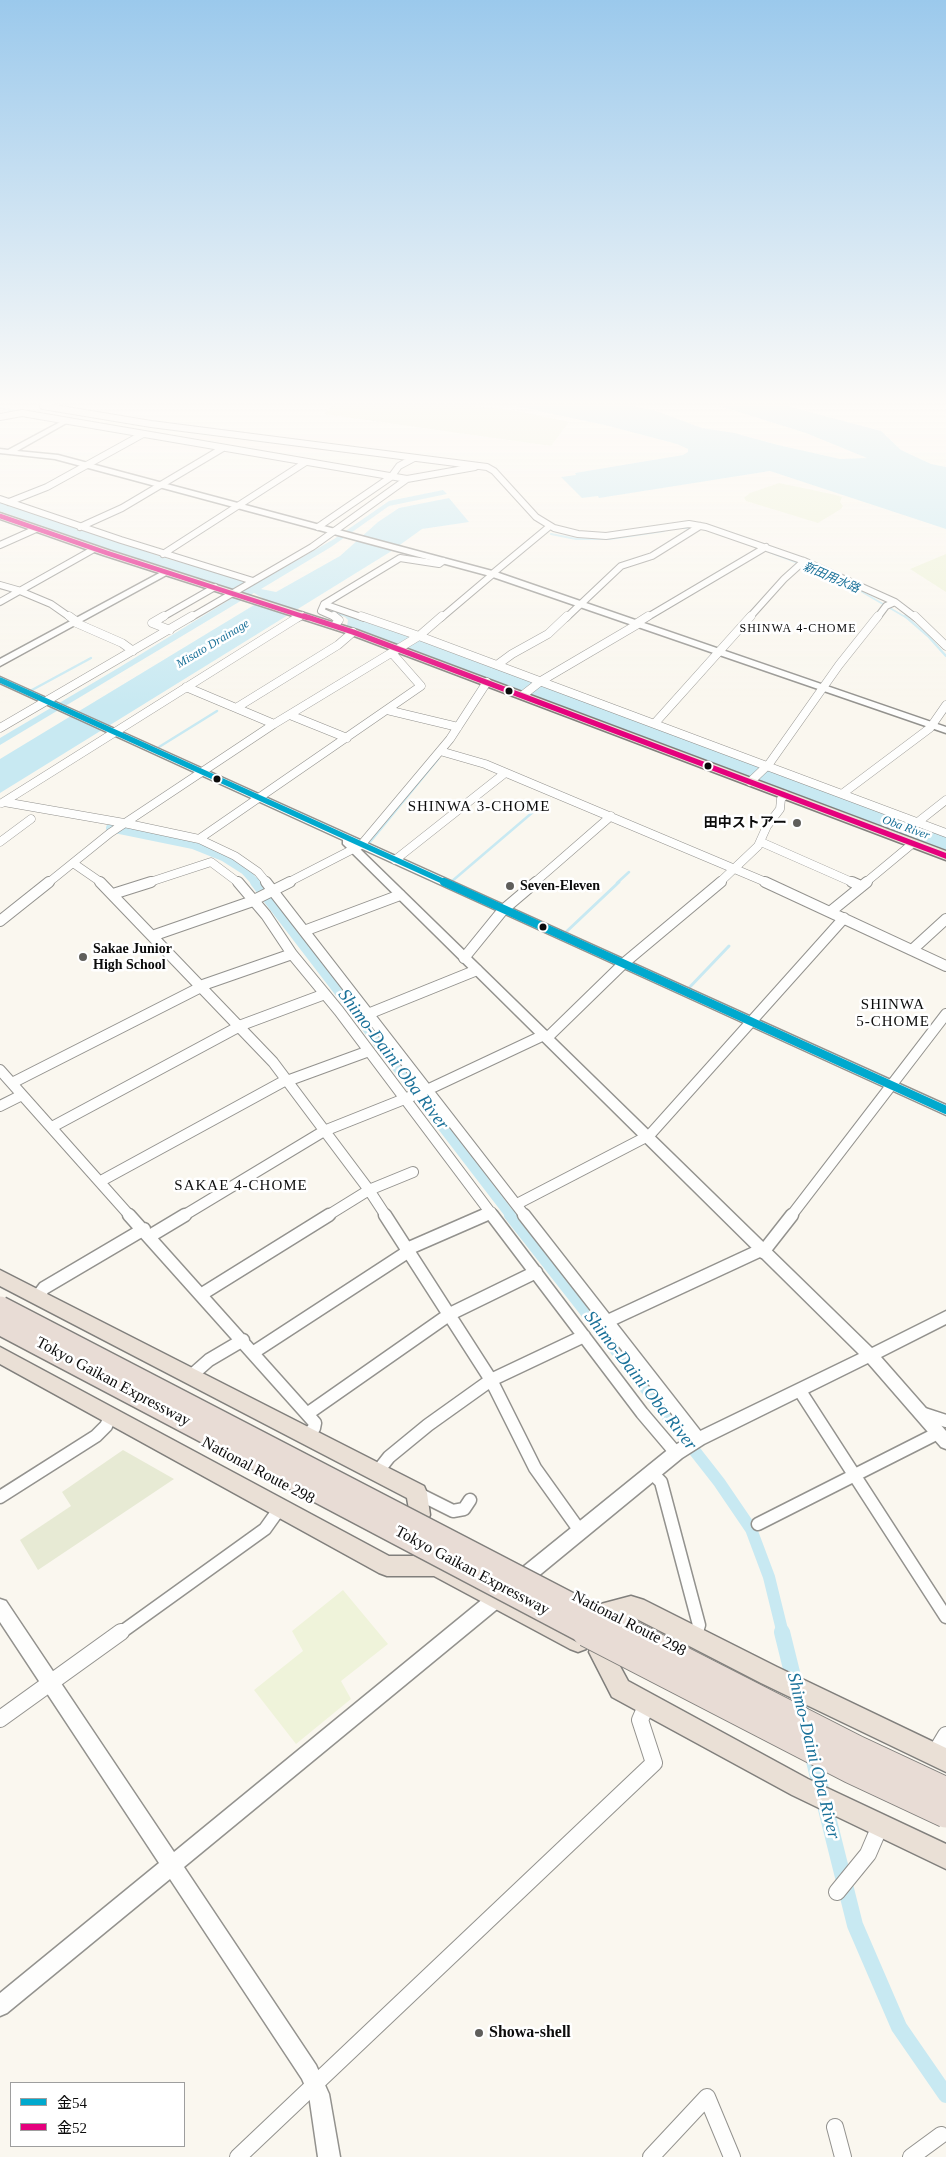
<!DOCTYPE html>
<meta charset="utf-8">
<style>
body{margin:0}
#map{position:relative;width:946px;height:2157px;overflow:hidden;background:#faf7ef;font-family:"Times New Roman","Noto Sans JP",serif}
canvas{display:block}
.legend{position:absolute;left:10px;top:2082px;width:175px;height:65px;box-sizing:border-box;background:#fff;border:1px solid #9e9e9e;margin:0;padding:6px 9px;list-style:none;font-size:15px;color:#0c0c0c}
.legend li{display:flex;align-items:center;gap:10px;height:25px}
.legend b{width:25px;border:1px solid #9e9e9e}
</style>
<div id="map">
<canvas width="946" height="2157"></canvas>
<ul class="legend">
<li><b style="height:6px;background:#00a9ce"></b>金54</li>
<li><b style="height:6px;background:#e5007d"></b>金52</li>
</ul>
</div>
<script>
const ctx = document.querySelector('canvas').getContext('2d');
ctx.lineJoin = 'round';
function fillPath(path, color) { ctx.fillStyle = color; ctx.fill(path, 'evenodd'); }
const toPath = rows => new Path2D(rows.map(r => 'M' + r).join(''));
function trace(path, color, width, dash) { ctx.strokeStyle = color; ctx.lineWidth = width; ctx.lineCap = dash ? 'butt' : 'round'; ctx.setLineDash(dash || []); ctx.stroke(path); }
function drawText(font, color, halo, rows, align = 'center') {
  ctx.font = font + ' "Times New Roman","Noto Sans JP",serif'; ctx.lineWidth = 5; ctx.setLineDash([]); ctx.textBaseline = 'middle'; ctx.strokeStyle = halo; ctx.fillStyle = color; for (const [text, x, y, turn = 0] of rows) {
    ctx.save(); ctx.translate(x, y); ctx.rotate((+turn || 0) * Math.PI / 180); ctx.textAlign = isNaN(turn) ? turn : align; if (halo) ctx.strokeText(text, 0, 0); ctx.fillText(text, 0, 0); ctx.restore();
  }
}
fillPath(toPath([
 [123,1450,174,1479,38,1570,20,1540,71,1506,62,1492]
]), '#e7ead4');
fillPath(toPath([
 [333,406,473,406,512,410,569,422,551,446,324,414],
 [779,483,836,495,842,497,840,502,843,506,841,509,818,523,746,501,744,498,750,493],
 [946,554,946,592,910,569],
 [343,1590,388,1644,341,1681,351,1699,296,1744,254,1690,303,1651,292,1631]
]), '#eff3da');
fillPath(toPath([
 [515,406,632,406,653,410,702,428,734,433,778,445,840,459,867,458,806,433,720,406,787,406,881,431,901,450,931,464,946,467,946,529,770,471,599,498,598,496,582,498,561,477,576,475,575,473,683,455,688,452,688,449,677,444,605,425],
 [443,490,447,494,389,506,331,547,261,589,276,592,340,556,378,522,399,508,449,498,469,522,422,529,390,552,0,793,0,759,264,599,254,593,0,745,0,738,120,667,242,592,100,546,0,511,0,502,168,559,254,582,259,582,334,539,389,501],
 [334,610,435,645,946,837,946,851,347,626,348,620,345,617,330,612]
]), '#c8e9f2');
trace(toPath([
 [0,408,19,412],
 [680,528,694,528],
 [551,534,576,539,610,539,664,531],
 [764,550,814,569],
 [852,586,907,618]
]), '#c8e9f2', 2);
trace(toPath([
 [905,616,928,636,946,656],
 [32,690,91,658],
 [159,747,217,711],
 [370,842,438,759],
 [451,882,547,800],
 [617,883,629,872]
]), '#c8e9f2', 2.5);
trace(toPath([
 [565,933,619,882],
 [687,990,729,946]
]), '#c8e9f2', 3);
trace(toPath([
 [110,828,193,845,223,857,245,871,256,883]
]), '#c8e9f2', 8);
trace(toPath([
 [255,882,511,1216]
]), '#c8e9f2', 10);
trace(toPath([
 [510,1215,719,1482,751,1529,769,1577,783,1634]
]), '#c8e9f2', 12);
trace(toPath([
 [782,1632,803,1717],
 [812,1753,855,1925,899,2027,946,2095]
]), '#c8e9f2', 16);
const minorFar4 = toPath([
 [43,406,151,424,487,467,494,471,536,517,554,528,578,534,606,536,689,524,706,527,804,561,895,602,916,618],
 [0,417,22,413,407,479],
 [391,477,399,466,414,458],
 [0,499,121,540,253,581],
 [9,502,47,487,143,434],
 [80,527,122,508,223,448],
 [318,527,391,477],
 [0,545,36,529],
 [163,554,306,462],
 [492,574,550,526],
 [0,585,21,591],
 [20,591,51,604,71,618],
 [0,602,94,549],
 [324,604,364,618],
 [161,618,215,587],
 [190,618,312,547,407,479,475,467],
 [298,618,302,615],
 [337,618,321,611,324,604,400,558,439,564,443,561],
 [441,618,493,574],
 [566,618,621,566,652,556,700,526],
 [646,618,766,547],
 [749,618,784,579,804,561],
 [877,618,886,606,895,602]
]);
const minorFar3 = toPath([
 [69,616,76,621],
 [164,616,152,623,170,630],
 [334,616,339,620,335,625],
 [361,616,419,636,946,833],
 [915,616,946,646],
 [74,622,122,643,133,651],
 [637,623,648,616],
 [497,665,512,654,548,634,567,616],
 [186,687,274,724],
 [523,695,541,681,638,624],
 [236,708,338,645,353,632],
 [387,710,458,727],
 [290,715,347,738],
 [655,723,751,616],
 [0,728,192,616],
 [440,751,485,764,768,883],
 [750,782,769,764,839,665,878,616],
 [842,794,930,728,946,705],
 [4,802,124,823,199,839,235,856,258,872,267,883],
 [2,803,300,616],
 [918,822,946,800],
 [199,839,421,686,392,653],
 [0,842,31,819],
 [761,842,854,883],
 [395,860,505,773],
 [73,863,102,883],
 [48,883,110,833,274,724,419,636,442,616],
 [147,883,211,862,239,883],
 [287,883,361,845,450,739,487,682],
 [534,883,611,816],
 [719,883,758,846,767,826,780,809,781,799,785,795],
 [865,883,912,844]
]);
const minorFar2 = toPath([
 [100,882,273,1062,369,1190,386,1216],
 [238,882,266,915,292,954,339,1011,493,1216],
 [266,882,525,1216],
 [765,882,946,966],
 [852,882,861,886],
 [113,894,151,882],
 [830,912,867,882],
 [0,921,49,882],
 [304,931,400,895],
 [152,936,250,902,290,882],
 [912,950,946,919],
 [464,958,503,910,536,882],
 [200,986,292,954],
 [368,1014,477,970],
 [239,1026,325,994],
 [547,1038,623,964,721,882],
 [0,1070,130,1216],
 [287,1081,369,1051],
 [12,1083,201,987],
 [0,1106,22,1095],
 [52,1127,240,1026],
 [647,1138,844,918],
 [101,1181,286,1080],
 [517,1204,646,1137],
 [183,1216,324,1131,427,1090,544,1035],
 [327,1216,369,1190,413,1172],
 [482,1216,491,1212],
 [791,1216,946,1014]
]);
const minorFar1 = toPath([
 [129,1215,315,1423,314,1428,308,1435],
 [385,1215,491,1380,535,1468,580,1531],
 [492,1215,642,1413,676,1453],
 [524,1215,699,1439],
 [150,1236,185,1215],
 [407,1249,485,1215],
 [763,1252,792,1215],
 [202,1294,329,1215],
 [38,1296,44,1288,144,1229],
 [608,1321,761,1250],
 [254,1352,409,1251],
 [192,1375,209,1360,243,1340],
 [800,1391,946,1617],
 [921,1413,946,1421],
 [307,1414,450,1314,536,1272],
 [378,1471,389,1457,428,1425,491,1380,584,1336],
 [651,1472,661,1482,699,1625,696,1634],
 [417,1493,453,1511,464,1509,470,1500],
 [0,1497,96,1436,106,1426,111,1415],
 [758,1524,938,1433],
 [119,1634,265,1529,280,1508]
]);
const minor = toPath([
 [695,1635,696,1632],
 [0,1719,121,1632],
 [934,1755,946,1735],
 [837,1892,868,1854,880,1826],
 [835,2127,843,2157],
 [238,2157,654,1763,640,1720,647,1704],
 [651,2157,707,2097,732,2157],
 [911,2157,941,2135]
]);
const tertiary = toPath([
 [64,420,70,421,17,451,58,455,496,572,946,727,946,733,490,576,55,459,0,453,0,449,8,450,64,420],
 [165,570,172,572,0,666,0,659,165,570],
 [0,677,946,1105,946,1115,358,847,872,1348,946,1311,946,1324,881,1357,946,1431,946,1449,941,1447,868,1363,704,1444,682,1458,525,1587,519,1589,513,1587,511,1581,513,1575,670,1448,694,1434,859,1354,343,844,343,840,0,683,0,677],
 [501,1587,507,1589,509,1595,507,1601,184,1867,316,2065,329,2094,340,2157,318,2157,309,2095,302,2079,170,1879,7,2013,0,2016,0,1993,159,1863,0,1622,0,1599,6,1601,174,1852,495,1589,501,1587]
]);
const primary = toPath([
 [0,513,111,551,357,630,946,851,946,860,349,634,103,555,0,519,0,513]
]);
const trunk = toPath([
 [0,1270,424,1486,427,1493,430,1515,427,1522,420,1525,413,1522,410,1515,407,1498,0,1286,0,1270],
 [0,1347,389,1556,419,1556,427,1551,435,1554,586,1633,589,1641,586,1649,578,1652,570,1649,434,1576,387,1576,379,1573,0,1364,0,1347],
 [631,1596,644,1600,777,1667,946,1748,946,1772,761,1683,633,1617,605,1623,597,1619,594,1612,597,1605,631,1596],
 [600,1641,608,1644,628,1681,808,1779,946,1844,946,1869,792,1795,612,1697,589,1652,592,1644,600,1641]
]);
trace(minorFar4, '#93928e', 8);
trace(minorFar3, '#93928e', 9);
trace(minorFar2, '#93928e', 12);
trace(minorFar1, '#93928e', 15);
trace(minor, '#93928e', 18);
trace(tertiary, '#93928e', 3);
trace(primary, '#807f7c', 3);
trace(trunk, '#807f7c', 3);
trace(minorFar4, '#fefefd', 6);
trace(minorFar3, '#fefefd', 8);
trace(minorFar2, '#fefefd', 10);
trace(minorFar1, '#fefefd', 12);
trace(minor, '#fefefd', 16);
fillPath(tertiary, '#fefefd');
fillPath(primary, '#ebe4d8');
fillPath(trunk, '#eae0d6');
const motorwayBridgeFar1 = toPath([
 [0,1308,627,1634],
 [0,1323,589,1634]
]);
const motorwayBridge = toPath([
 [587,1632,852,1769,946,1813],
 [625,1632,856,1750,946,1792]
]);
trace(motorwayBridgeFar1, '#807f7c', 26, []);
trace(motorwayBridge, '#807f7c', 31, []);
trace(motorwayBridgeFar1, '#e8dcd5', 23);
trace(motorwayBridge, '#e8dcd5', 29);
trace(toPath([
 [0,680,447,883]
]), '#00a9ce', 5.5);
trace(toPath([
 [444,882,946,1110]
]), '#00a9ce', 8);
trace(toPath([
 [0,516,107,553,308,618]
]), '#e5007d', 4.5);
trace(toPath([
 [304,616,353,632,946,856]
]), '#e5007d', 5.5);
const sky = ctx.createLinearGradient(0, 0, 0, 707);
sky.addColorStop(0, '#9bc9ec');
sky.addColorStop(0.57, '#fdfbf8');
sky.addColorStop(1, '#fdfbf800');
ctx.fillStyle = sky;
ctx.fillRect(0, 0, 946, 707);
for (const [x, y, r, color] of [
 [509,691,4.5,"#0c0c0c"],
 [708,766,4.5,"#0c0c0c"],
 [217,779,4.5,"#0c0c0c"],
 [797,823,5,"#5f5e5b"],
 [510,886,5,"#5f5e5b"],
 [543,927,4.5,"#0c0c0c"],
 [83,957,5,"#5f5e5b"],
 [479,2033,5,"#5f5e5b"]
]) { const dot = new Path2D(); dot.arc(x, y, r, 0, 2 * Math.PI); ctx.fillStyle = color; ctx.fill(dot); trace(dot, '#fff', 2); }
drawText('italic 12px', '#1a7199', '#fff', [
 ["新田用水路",831,578,23],
 ["Misato Drainage",213,644,-31],
 ["Oba River",906,828,20]
]);
ctx.letterSpacing = '1px';
drawText('12px', '#0c0c0c', '#fff', [
 ["SHINWA 4-CHOME",798,629]
]);
ctx.letterSpacing = '0px';
drawText('bold 14px', '#0c0c0c', '#fff', [
 ["田中ストアー",787,823,"right"],
 ["Seven-Eleven",520,886],
 ["Sakae Junior",93,949],
 ["High School",93,965]
], 'left');
ctx.letterSpacing = '1px';
drawText('15px', '#0c0c0c', '#fff', [
 ["SHINWA 3-CHOME",479,807],
 ["SHINWA",893,1005],
 ["5-CHOME",893,1022],
 ["SAKAE 4-CHOME",241,1186]
]);
ctx.letterSpacing = '0px';
drawText('16px', '#0c0c0c', '#fff', [
 ["Tokyo Gaikan Expressway",113,1382,28],
 ["National Route 298",258,1471,28],
 ["Tokyo Gaikan Expressway",472,1571,28],
 ["National Route 298",629,1624,27]
]);
drawText('bold 16px', '#0c0c0c', '#fff', [
 ["Showa-shell",489,2033]
], 'left');
drawText('italic 18px', '#1a7199', '#fff', [
 ["Shimo-Daini Oba River",393,1060,53],
 ["Shimo-Daini Oba River",640,1381,52],
 ["Shimo-Daini Oba River",813,1756,76]
]);
</script>
